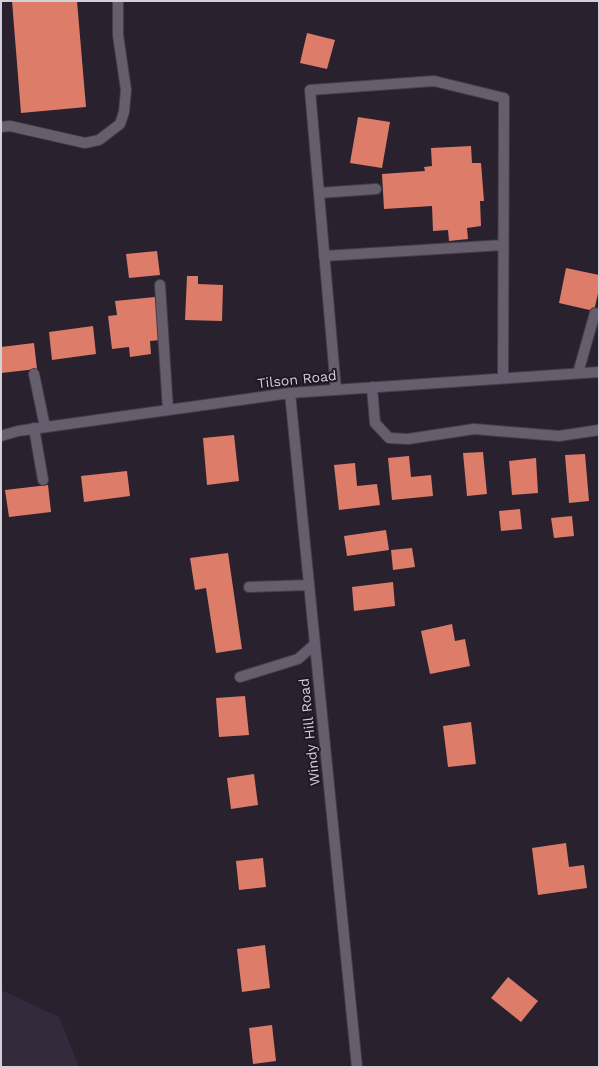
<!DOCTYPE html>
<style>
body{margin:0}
#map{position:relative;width:600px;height:1068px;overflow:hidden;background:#29222e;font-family:"Work Sans",sans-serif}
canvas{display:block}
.frame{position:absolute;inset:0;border:2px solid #d4d0d8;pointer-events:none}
</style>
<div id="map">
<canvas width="600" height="1068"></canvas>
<div class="frame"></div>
</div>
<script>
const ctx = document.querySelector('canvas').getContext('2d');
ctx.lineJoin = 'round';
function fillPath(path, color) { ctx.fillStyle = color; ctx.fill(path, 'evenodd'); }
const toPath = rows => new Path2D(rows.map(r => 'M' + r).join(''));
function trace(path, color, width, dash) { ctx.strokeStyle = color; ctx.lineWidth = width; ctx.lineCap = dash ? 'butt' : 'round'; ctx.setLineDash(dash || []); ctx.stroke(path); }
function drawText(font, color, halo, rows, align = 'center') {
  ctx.font = font + ' "Work Sans",sans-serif'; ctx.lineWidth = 4; ctx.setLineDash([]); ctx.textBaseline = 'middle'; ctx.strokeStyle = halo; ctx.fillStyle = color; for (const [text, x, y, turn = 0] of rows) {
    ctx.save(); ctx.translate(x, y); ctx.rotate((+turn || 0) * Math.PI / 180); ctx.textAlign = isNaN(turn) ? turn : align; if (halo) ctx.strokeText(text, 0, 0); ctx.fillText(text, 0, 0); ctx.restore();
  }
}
fillPath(toPath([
 [1,990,59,1017,79,1067,1,1067]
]), '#342a3c');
fillPath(toPath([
 [12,1,77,1,86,107,21,113],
 [307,33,335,40,327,69,300,63],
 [358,117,390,122,382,168,350,163],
 [471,146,472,163,481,163,484,201,480,201,481,226,467,228,468,239,449,241,448,230,433,231,432,206,384,209,382,174,425,171,424,167,432,166,431,148],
 [157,251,160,275,129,278,126,254],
 [566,268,599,275,599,289,594,311,559,303],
 [187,276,198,276,198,284,223,285,222,321,185,320],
 [155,297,160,340,150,341,151,354,130,357,129,347,112,349,108,316,117,315,115,301],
 [93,326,96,354,52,360,49,332],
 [34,343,37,369,1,373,1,347],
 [234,435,239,481,207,485,203,438],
 [483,452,487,494,467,496,463,453],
 [585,454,589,501,569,503,565,455],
 [409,456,411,477,431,475,433,496,392,500,388,458],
 [536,458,538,493,512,495,509,461],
 [355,463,357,486,377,484,380,505,339,510,334,465],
 [127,471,130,496,84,502,81,476],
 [48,485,51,512,9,517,5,490],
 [520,509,522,529,501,531,499,511],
 [572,516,574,536,554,538,551,518],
 [386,530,389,550,347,556,344,536],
 [412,548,415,567,393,570,391,550],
 [228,553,242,649,216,653,206,588,195,590,190,558],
 [393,582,395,606,354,611,352,587],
 [452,624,455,641,465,639,470,666,430,674,421,631],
 [245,696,249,735,219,737,216,698],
 [471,722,476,764,448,767,443,726],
 [254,774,258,805,231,809,227,778],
 [566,843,569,867,584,865,587,888,538,895,532,848],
 [263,858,266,887,239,890,236,861],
 [265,945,270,988,242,992,237,949],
 [508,977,538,1001,521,1022,491,998],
 [272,1025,276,1061,253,1064,249,1028]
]), '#dd7c69');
const minor = toPath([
 [1,127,10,126,85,143,99,140,120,124,124,112,126,90,118,35,118,1],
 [319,193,376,189],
 [324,256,503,245],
 [160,285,168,410],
 [578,373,595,313],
 [34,374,45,427],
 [372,387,375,423,389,438,408,439,474,429,559,436,599,430],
 [336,390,310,90,434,81,504,98,503,378],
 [290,393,357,1067],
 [34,428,43,480],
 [1,436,18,431,290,393,599,372],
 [249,587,309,585],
 [240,677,298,659,315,644]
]);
trace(minor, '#443e48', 12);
trace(minor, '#675e6d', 10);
drawText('14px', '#d4d0d8', '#1f1824', [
 ["Tilson Road",297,380,-6],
 ["Windy Hill Road",310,732,-96]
]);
</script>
